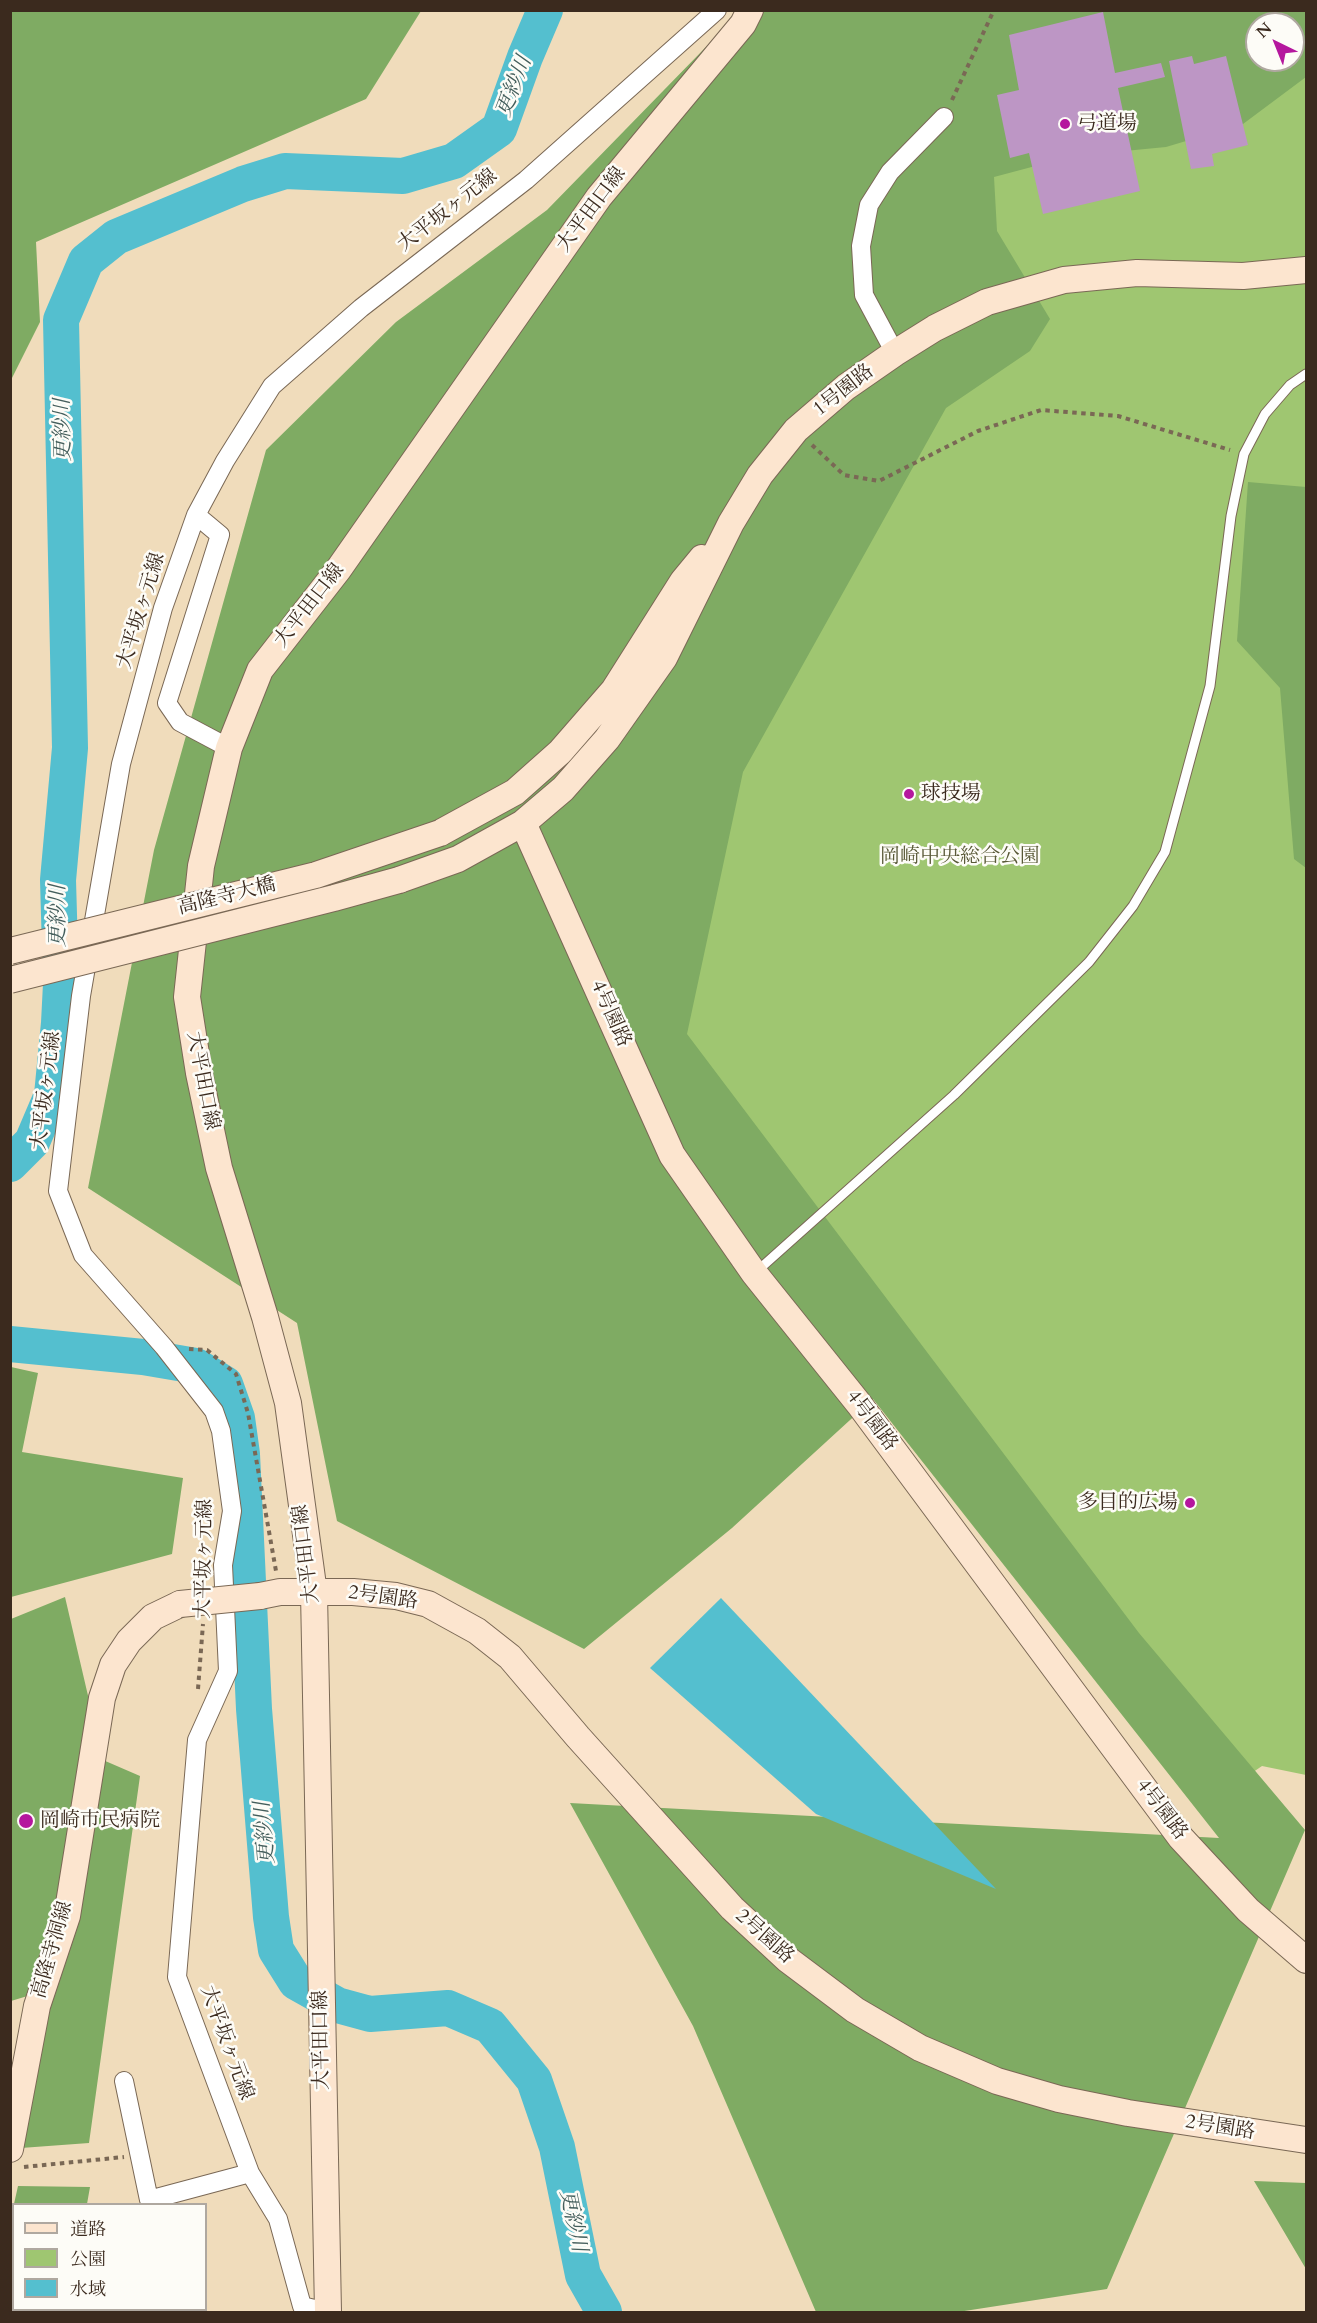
<!DOCTYPE html>
<meta charset="utf-8">
<style>
body{margin:0}
#map{position:relative;width:1317px;height:2323px;overflow:hidden;background:#f0dcbb;font-family:Cardo,"Noto Serif JP",serif}
canvas{display:block}
.frame{position:absolute;inset:0;border:12px solid #3b2a1e;pointer-events:none}
.legend{position:absolute;left:12px;top:2203px;width:195px;height:108px;box-sizing:border-box;background:#fdfcf7;border:2px solid #afa8a0;margin:0;padding:8px 10px;list-style:none;font-size:18px;color:#3b2a1e}
.legend li{display:flex;align-items:center;gap:12px;height:30px}
.legend b{width:30px;border:2px solid #afa8a0}
.north{position:absolute;left:1245px;top:12px;width:60px;height:60px;box-sizing:border-box;background:#fdfcf7;border:2px solid #afa8a0;border-radius:50%;rotate:317deg;font-size:16px;font-weight:700;line-height:24px;text-align:center;color:#3b2a1e}
.north::after{content:'';display:block;margin:auto;width:21px;height:27px;background:#b5179e;clip-path:polygon(50% 0,100% 100%,50% 72%,0 100%)}
</style>
<div id="map">
<canvas width="1317" height="2323"></canvas>
<div class="frame"></div>
<ul class="legend">
<li><b style="height:8px;background:#fce5cf"></b>道路</li>
<li><b style="height:16px;background:#9fc671"></b>公園</li>
<li><b style="height:16px;background:#54bfcf"></b>水域</li>
</ul>
<div class="north">N</div>
</div>
<script>
const ctx = document.querySelector('canvas').getContext('2d');
ctx.lineJoin = 'round';
function fillPath(path, color) { ctx.fillStyle = color; ctx.fill(path, 'evenodd'); }
const toPath = rows => new Path2D(rows.map(r => 'M' + r).join(''));
function trace(path, color, width, dash) { ctx.strokeStyle = color; ctx.lineWidth = width; ctx.lineCap = dash ? 'butt' : 'round'; ctx.setLineDash(dash || []); ctx.stroke(path); }
function drawText(font, color, halo, rows, align = 'center') {
  ctx.font = font + ' Cardo,"Noto Serif JP",serif'; ctx.lineWidth = 5; ctx.setLineDash([]); ctx.textBaseline = 'middle'; ctx.strokeStyle = halo; ctx.fillStyle = color; for (const [text, x, y, turn = 0] of rows) {
    ctx.save(); ctx.translate(x, y); ctx.rotate((+turn || 0) * Math.PI / 180); ctx.textAlign = isNaN(turn) ? turn : align; if (halo) ctx.strokeText(text, 0, 0); ctx.fillText(text, 0, 0); ctx.restore();
  }
}
fillPath(toPath([
 [1306,11,1306,1775,1262,1766,1198,1810,576,880,927,114],
 [1257,24,1293,24,1293,60,1257,60]
]), '#9fc671');
fillPath(toPath([
 [11,10,421,10,421,11,366,99,36,242,40,322,11,380],
 [741,11,1306,11,1306,77,1243,124,1166,147,1073,156,994,177,997,231,1050,319,1030,351,946,408,743,772,687,1034,1139,1633,1305,1830,1107,2289,958,2312,816,2312,693,2026,570,1803,1219,1838,873,1399,732,1528,584,1649,337,1521,297,1323,88,1188,154,850,266,450,396,322,547,210],
 [1257,24,1293,24,1293,60,1257,60],
 [1248,482,1306,487,1306,868,1294,859,1280,688,1237,641],
 [11,1367,38,1373,22,1452,183,1478,172,1554,11,1597],
 [65,1597,103,1760,140,1776,89,2143,21,2148,44,1991,11,2001,11,1619],
 [1254,2181,1306,2183,1306,2269],
 [18,2186,90,2187,87,2204,14,2204],
 [13,2207,14,2310,72,2310,71,2312,11,2312,10,2222]
]), '#7fab63');
fillPath(toPath([
 [721,1598,996,1889,816,1814,650,1668]
]), '#54bfcf');
trace(toPath([
 [10,1164,32,1142,52,1095,59,1023,61,984,58,880,70,748,61,320,86,261,116,237,243,184,285,171,403,176,454,161,499,129,525,57,545,10],
 [10,1344,143,1357,196,1366,225,1384,237,1418,242,1454,254,1709,271,1917,276,1950,296,1982,337,2005,370,2014,448,2008,490,2026,534,2080,557,2147,583,2275,604,2312]
]), '#54bfcf', 36);
fillPath(toPath([
 [1103,12,1115,73,1161,63,1165,77,1118,88,1140,191,1043,214,1029,153,1010,158,997,95,1019,90,1009,35],
 [1192,56,1194,64,1226,56,1248,145,1212,154,1214,166,1191,169,1169,61]
]), '#bd96c5');
const lane = toPath([
 [756,1272,954,1095,1089,962,1133,906,1165,852,1210,686,1231,516,1244,454,1265,414,1290,385,1306,374]
]);
const street = toPath([
 [895,353,864,295,861,246,869,205,890,172,944,117],
 [196,515,220,535,167,703,180,722,229,748],
 [124,2081,149,2200,250,2173],
 [327,2312,302,2306,278,2219,250,2173,177,1977,197,1740,228,1671,223,1565,232,1511,221,1431,214,1411,164,1347,83,1255,58,1191,81,996,121,764,163,608,196,515,225,461,272,386,361,308,526,180,717,10]
]);
const secondary = toPath([
 [523,823,672,1155,754,1273,859,1404,1181,1838,1248,1910,1306,1960],
 [440,833,515,792,560,752,614,690,683,581,702,558],
 [399,880,458,859,523,823,563,789,607,739,664,658,731,523,760,475,796,430,846,387,895,353,935,328,987,302,1064,280,1137,273,1243,276,1306,270],
 [260,1596,280,1592,353,1592,396,1596,428,1604,477,1631,510,1657,578,1737,732,1908,787,1959,855,2010,920,2048,997,2081,1059,2099,1128,2113,1306,2140],
 [10,2149,37,2006,67,1916,102,1698,113,1665,129,1641,153,1617,180,1604],
 [328,2312,314,1593,288,1403,265,1317,219,1168,199,1073,187,997,201,866,229,748,260,670,338,570,599,197,743,24,750,10]
]);
trace(lane, '#7a6855', 11);
trace(street, '#7a6855', 20);
trace(secondary, '#7a6855', 28);
trace(toPath([
 [952,100,994,10],
 [812,445,844,475,879,481,978,431,1041,410,1118,416,1230,450],
 [189,1349,207,1350,236,1374,248,1413,276,1571],
 [198,1689,203,1624],
 [24,2167,124,2157]
]), '#7a6855', 4, [4.5, 4.5]);
trace(lane, '#fff', 9);
trace(street, '#fff', 18);
trace(secondary, '#fce5cf', 26);
const secondaryBridge = toPath([
 [10,951,316,875,440,833],
 [10,980,334,898,399,880],
 [180,1604,260,1596]
]);
trace(secondaryBridge, '#7a6855', 28, []);
trace(secondaryBridge, '#fce5cf', 26);
for (const [x, y, r, color] of [
 [1065,124,6,"#b5179e"],
 [909,794,6,"#b5179e"],
 [1190,1503,6,"#b5179e"],
 [26,1821,8,"#b5179e"]
]) { const dot = new Path2D(); dot.arc(x, y, r, 0, 2 * Math.PI); ctx.fillStyle = color; ctx.fill(dot); trace(dot, '#fdfcf7', 2); }
drawText('20px', '#3b2a1e', '#fdfcf7', [
 ["弓道場",1077,124],
 ["球技場",921,794],
 ["多目的広場",1178,1503,"right"],
 ["岡崎市民病院",40,1821]
], 'left');
drawText('20px', '#3b2a1e', '#fdfcf7', [
 ["大平田口線",592,210,-53],
 ["大平坂ヶ元線",448,211,-38],
 ["1号園路",844,391,-38],
 ["大平田口線",310,606,-52],
 ["大平坂ヶ元線",142,611,-73],
 ["高隆寺大橋",227,897,-14],
 ["4号園路",610,1014,66],
 ["大平田口線",202,1081,79],
 ["大平坂ヶ元線",47,1091,-83],
 ["4号園路",871,1421,53],
 ["大平田口線",307,1554,-97],
 ["大平坂ヶ元線",205,1559,-89],
 ["2号園路",383,1598,8],
 ["4号園路",1161,1810,53],
 ["2号園路",764,1937,42],
 ["高隆寺洞線",53,1950,-74],
 ["大平田口線",322,2040,-91],
 ["大平坂ヶ元線",226,2043,70],
 ["2号園路",1220,2128,9]
]);
drawText('20px', '#595937', '#fdfcf7', [
 ["岡崎中央総合公園",960,857]
]);
drawText('italic 21px', '#445e5c', '#fdfcf7', [
 ["更紗川",515,87,-69],
 ["更紗川",64,430,-91],
 ["更紗川",59,916,-90],
 ["更紗川",266,1833,-95],
 ["更紗川",572,2221,78]
]);
</script>
